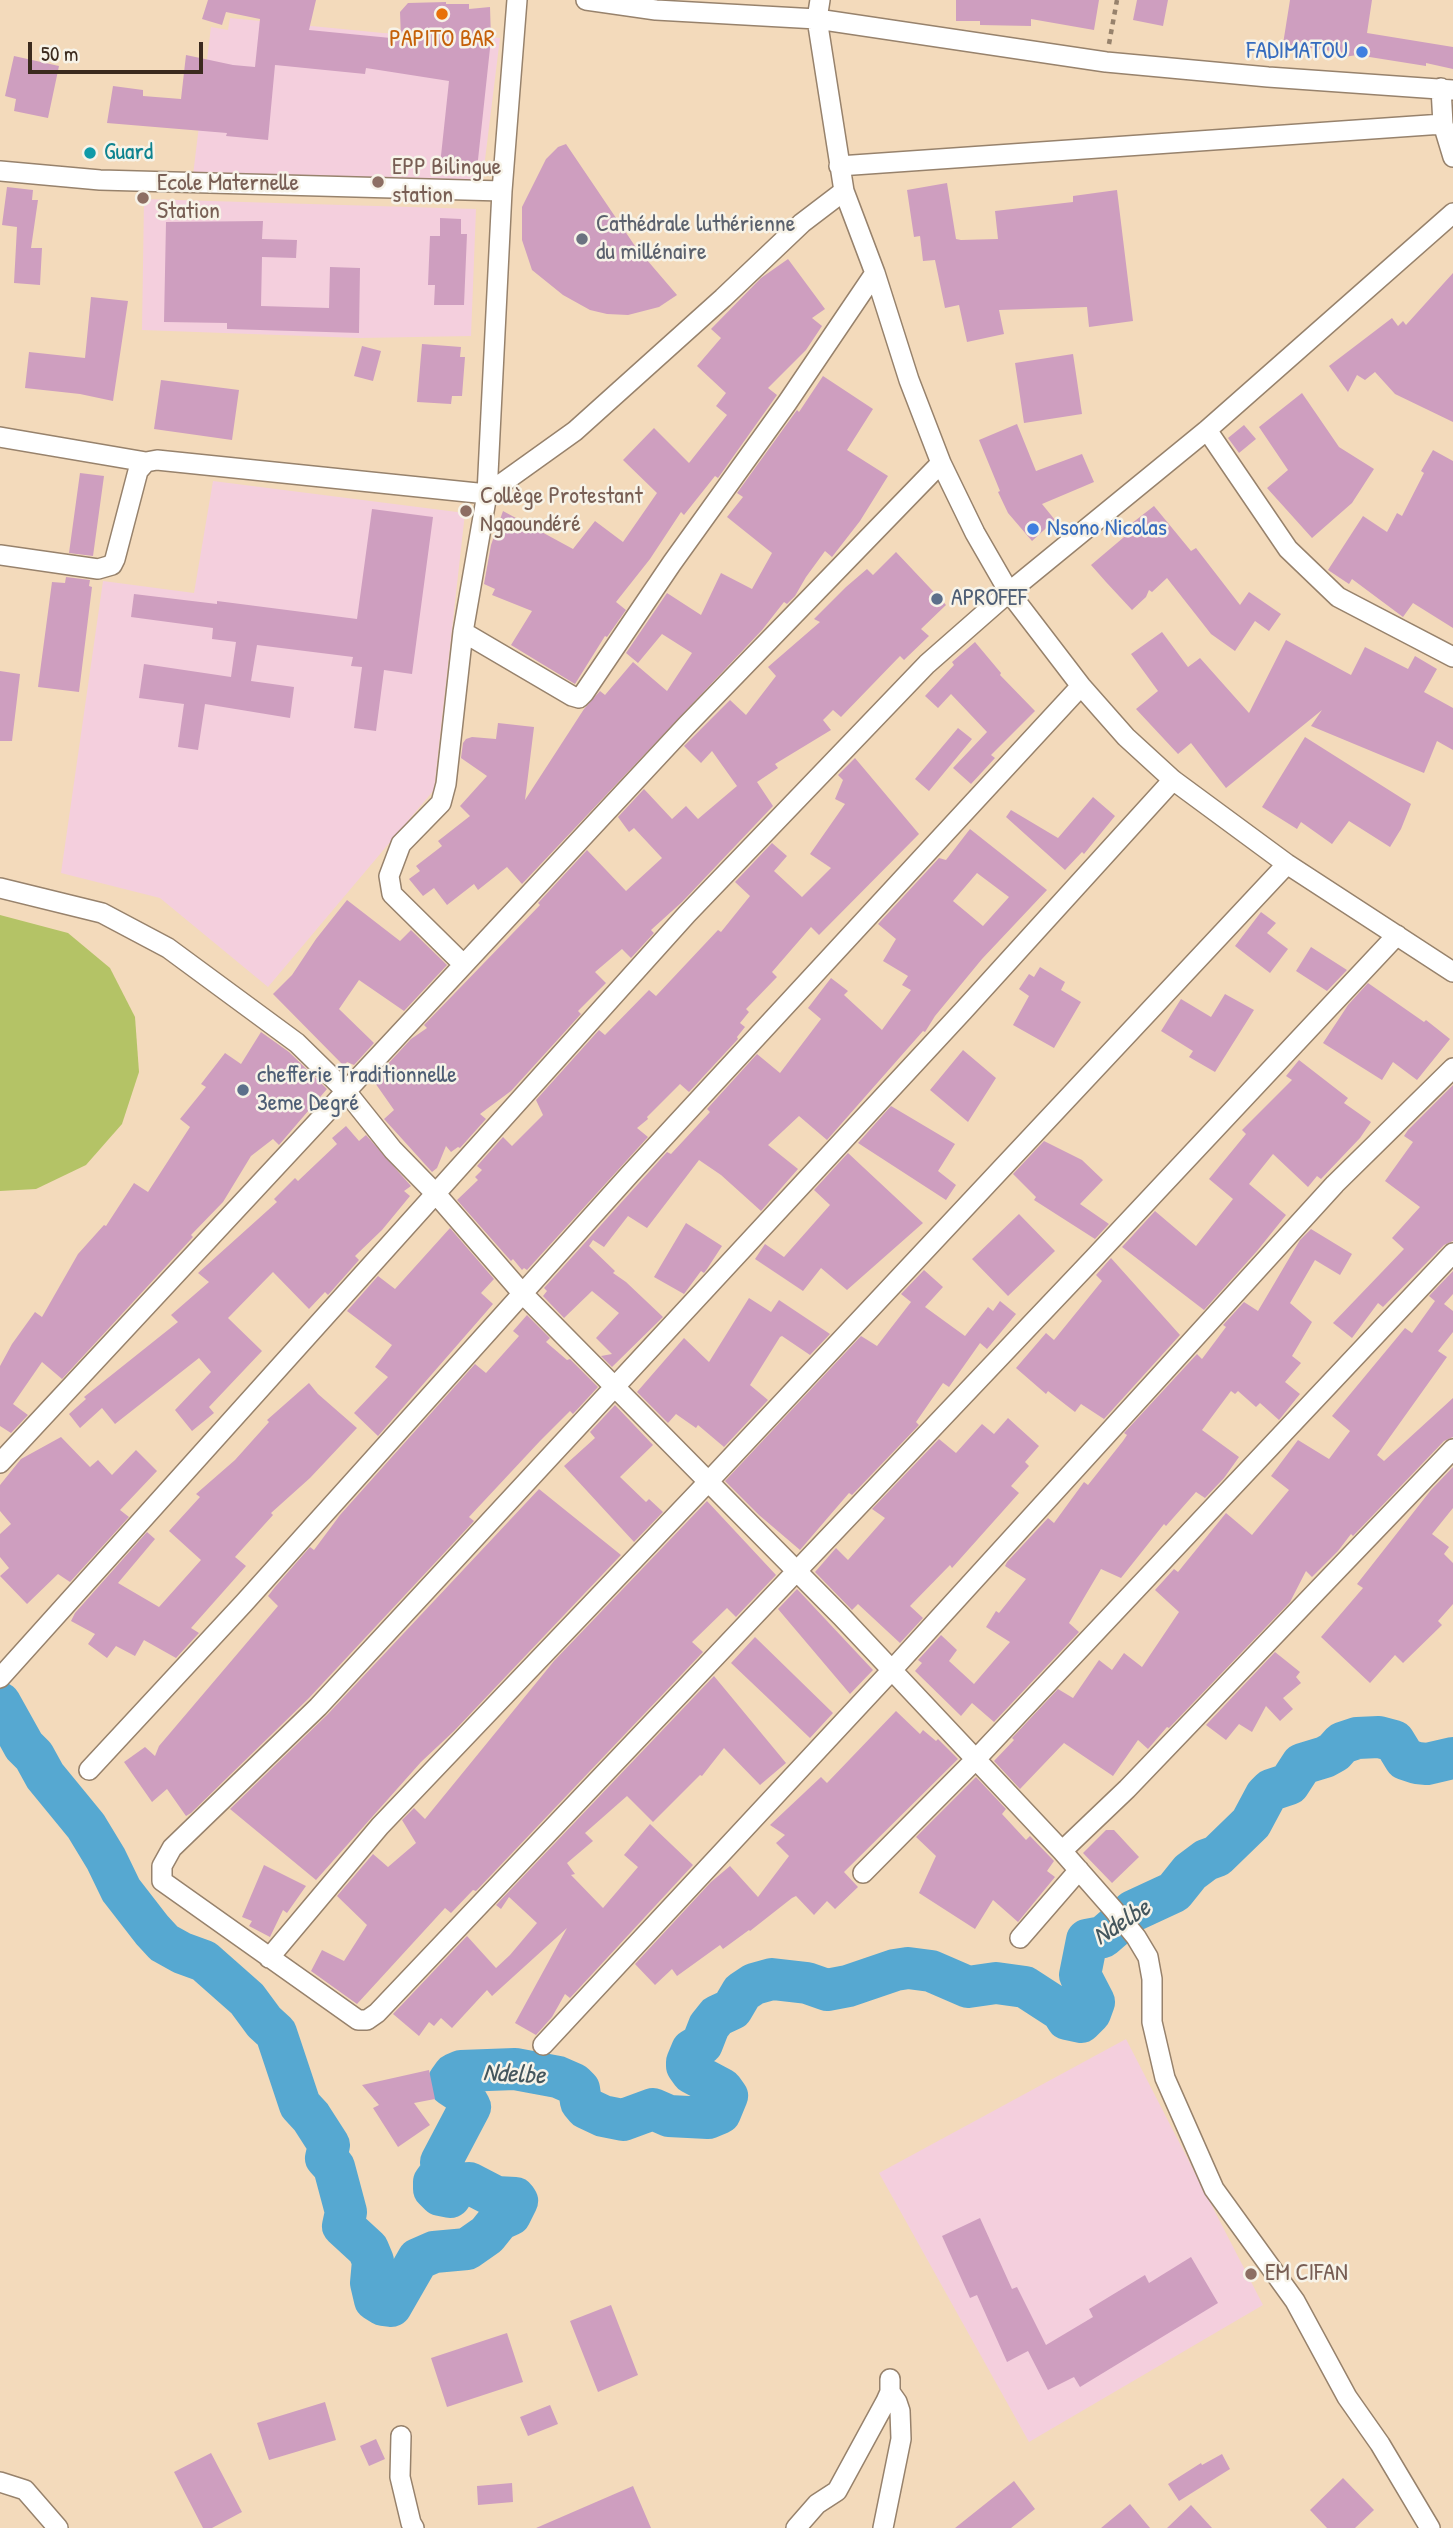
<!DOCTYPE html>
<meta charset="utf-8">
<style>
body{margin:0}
#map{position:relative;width:1453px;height:2528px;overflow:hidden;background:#f3dabb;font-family:"Patrick Hand",sans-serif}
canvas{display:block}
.scale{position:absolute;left:28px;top:42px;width:175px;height:32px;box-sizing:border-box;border:4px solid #3b2a1e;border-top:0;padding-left:9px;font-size:21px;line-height:24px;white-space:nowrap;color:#3b2a1e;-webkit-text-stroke:5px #f7f3e8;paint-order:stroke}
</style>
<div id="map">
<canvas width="1453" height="2528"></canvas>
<div class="scale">50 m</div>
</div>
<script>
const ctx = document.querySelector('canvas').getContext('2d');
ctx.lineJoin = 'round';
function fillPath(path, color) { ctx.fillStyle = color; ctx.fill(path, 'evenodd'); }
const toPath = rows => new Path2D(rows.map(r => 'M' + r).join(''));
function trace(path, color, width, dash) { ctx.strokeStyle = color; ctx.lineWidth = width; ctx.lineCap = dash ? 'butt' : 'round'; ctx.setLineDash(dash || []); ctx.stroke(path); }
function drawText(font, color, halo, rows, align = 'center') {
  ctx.font = font + ' "Patrick Hand",sans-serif'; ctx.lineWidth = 5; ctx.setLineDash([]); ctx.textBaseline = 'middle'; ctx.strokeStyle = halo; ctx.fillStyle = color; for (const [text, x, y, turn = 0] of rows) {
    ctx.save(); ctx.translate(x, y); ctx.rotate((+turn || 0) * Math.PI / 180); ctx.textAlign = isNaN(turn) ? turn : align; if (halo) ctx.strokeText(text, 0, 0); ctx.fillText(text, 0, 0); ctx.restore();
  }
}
fillPath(toPath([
 [230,18,383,33,500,38,482,184,193,175,211,27,228,30],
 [144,199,476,209,471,336,360,338,142,330],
 [213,481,465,513,434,790,268,987,160,898,61,873,103,581,194,593],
 [1126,2039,1263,2305,1029,2442,879,2173]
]), '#f4cfdd');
fillPath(toPath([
 [0,915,68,933,110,968,135,1017,139,1072,122,1124,86,1165,36,1189,0,1191]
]), '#b4c366');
trace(toPath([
 [0,1703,24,1746,34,1756,45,1776,86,1826,106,1859,121,1890,152,1930,164,1943,182,1953,204,1961,247,1999,264,2022,276,2033,300,2105,311,2117,329,2145,326,2158,334,2167,346,2212,343,2226,368,2249,373,2261,371,2283,375,2300,383,2305,391,2306,418,2259,434,2252,467,2249,487,2235,499,2220,510,2215,517,2201,515,2198,496,2197,469,2183,458,2185,450,2197,440,2195,434,2189,434,2182,442,2171,441,2162,470,2107,462,2093,450,2085,449,2081,454,2074,461,2071,515,2069,558,2077,574,2084,579,2089,581,2102,586,2108,603,2116,623,2120,653,2109,669,2116,708,2118,720,2113,727,2096,722,2089,692,2073,687,2066,687,2062,692,2050,702,2044,709,2026,717,2016,732,2009,742,1992,754,1984,772,1979,807,1983,827,1990,848,1986,895,1970,908,1968,931,1971,968,1987,996,1983,1025,1987,1062,2011,1067,2019,1081,2022,1090,2013,1094,2002,1080,1975,1087,1940,1103,1937,1133,1911,1174,1892,1190,1872,1206,1860,1217,1856,1251,1823,1266,1795,1271,1790,1289,1784,1302,1764,1325,1757,1334,1752,1342,1743,1357,1738,1379,1737,1394,1741,1405,1759,1417,1763,1427,1764,1453,1758]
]), '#56a8d1', 42);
fillPath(toPath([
 [208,0,316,0,309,30,401,39,400,12,408,3,446,2,446,4,469,4,469,9,490,7,491,39,477,169,440,165,449,81,366,68,365,74,275,65,268,140,226,136,227,133,107,123,113,86,143,90,143,96,181,99,186,55,233,65,255,67,260,19,226,12,222,25,202,19],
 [956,0,1099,0,1094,30,1031,19,1031,26,980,25,980,21,956,21],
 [1137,0,1168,0,1163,26,1133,20],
 [1290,0,1372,0,1367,33,1453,47,1453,69,1426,63,1426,66,1357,55,1344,57,1344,53,1283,44],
 [14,56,59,66,48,118,14,111,16,99,5,96],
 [566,144,635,246,677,295,659,307,628,315,607,314,590,310,563,295,532,270,522,240,522,207,546,159,558,147],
 [947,183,956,239,961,240,998,239,995,211,1073,202,1073,196,1117,190,1133,321,1089,327,1087,307,999,310,1004,334,967,342,959,305,945,308,935,260,923,261,920,236,914,237,907,190],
 [7,187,33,190,32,200,38,200,31,248,42,248,40,285,14,283,17,227,2,225],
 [440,218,461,219,461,234,467,234,464,305,434,305,435,285,428,285,430,236,440,236],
 [263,221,262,239,297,240,296,258,262,257,261,306,329,308,330,267,360,268,359,333,227,329,227,323,164,322,166,222],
 [788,259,825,309,812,318,822,326,806,350,768,388,777,395,718,478,715,476,684,515,681,512,650,559,616,602,626,610,607,637,605,636,575,684,511,645,532,611,492,595,495,589,484,584,491,545,503,511,573,549,595,521,623,542,657,493,623,460,654,428,689,463,727,415,716,406,726,393,697,366,721,338,711,329,761,278],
 [1453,273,1453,422,1395,394,1375,372,1365,380,1357,375,1348,392,1329,366,1392,318,1398,326,1403,321,1406,325],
 [91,297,128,301,113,401,80,394,25,388,29,352,85,358],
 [422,344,461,347,460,357,465,357,462,396,452,396,451,404,417,402],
 [362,346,381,351,373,381,354,376],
 [1073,354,1082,414,1024,423,1015,363],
 [823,376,873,409,847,450,888,476,860,521,832,557,825,551,806,577,795,596,787,604,784,602,762,630,522,884,507,867,478,890,474,884,447,905,434,888,423,896,409,879,420,871,416,866,442,846,438,841,470,816,460,806,487,776,461,758,463,743,466,739,472,737,496,739,498,723,534,727,525,800,584,709,600,691,605,695,633,662,667,691,692,653,662,634,638,663,626,653,667,593,701,615,721,573,752,589,772,553,727,517,743,497,737,493,797,410,799,412],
 [161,380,239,390,232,440,154,429],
 [1302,393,1339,447,1374,469,1352,503,1312,538,1267,488,1288,470,1259,427],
 [1017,424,1036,471,1082,454,1094,482,1042,504,1055,520,1032,541,1008,513,998,492,1000,491,979,440],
 [1244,425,1256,439,1239,453,1228,438],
 [1433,450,1453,461,1453,628,1413,603,1403,617,1352,579,1349,584,1328,570,1363,516,1387,532,1397,513,1402,516,1424,473,1421,471],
 [80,473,104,476,93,556,69,553],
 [1154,506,1191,551,1196,548,1240,605,1249,592,1281,614,1269,631,1255,621,1235,651,1211,634,1167,578,1152,592,1149,590,1146,597,1132,610,1106,582,1091,565,1130,532,1127,527],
 [372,509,433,517,412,674,384,670,376,731,354,728,362,667,351,666,353,657,257,645,251,681,294,687,290,718,205,704,198,750,178,747,184,704,139,698,144,664,231,677,236,642,212,639,213,628,131,617,134,594,217,604,217,601,357,619],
 [896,552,946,605,921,629,929,636,904,660,900,656,841,717,833,710,823,720,831,730,775,764,778,768,757,782,773,806,682,902,651,930,654,933,631,958,622,949,595,972,606,983,578,1011,581,1014,511,1091,480,1114,486,1119,460,1148,458,1147,451,1152,446,1146,437,1168,432,1172,384,1119,394,1110,373,1080,411,1039,427,1028,424,1025,540,905,538,903,587,850,626,891,662,858,634,828,629,832,618,817,644,789,672,819,686,806,698,819,737,786,712,751,701,763,684,746,730,700,746,715,776,676,768,667,820,622,814,619,846,587,867,569,873,575],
 [66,577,90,580,89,586,92,587,79,692,38,687,52,582,65,583],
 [1162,632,1188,667,1200,658,1249,713,1286,640,1351,675,1365,647,1408,669,1415,656,1437,669,1424,692,1453,708,1453,750,1437,741,1424,773,1311,726,1322,710,1226,788,1191,743,1178,754,1136,709,1158,691,1131,654],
 [975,642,1001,673,1000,675,1035,711,991,755,995,758,971,784,953,768,987,732,951,694,938,708,925,696,954,665,952,662],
 [0,671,20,674,12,741,0,741],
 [958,728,972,739,929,791,915,779],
 [1305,737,1411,804,1401,829,1390,847,1349,821,1332,844,1301,822,1297,829,1262,807],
 [855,758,919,834,819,935,811,927,772,972,777,977,746,1009,749,1012,740,1023,745,1027,737,1037,738,1039,689,1092,680,1084,647,1117,648,1119,637,1128,648,1137,527,1270,524,1268,522,1270,513,1259,511,1261,457,1200,478,1180,475,1177,482,1170,477,1166,503,1137,512,1146,543,1115,536,1100,599,1030,605,1035,649,990,656,996,718,930,721,932,750,896,735,882,772,843,787,856,774,871,802,897,831,868,810,854,845,804,835,799,843,780,838,775],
 [1093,797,1115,816,1084,854,1082,852,1065,870,1006,817,1011,810,1058,838],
 [970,829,1047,890,982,959,935,1016,925,1032,923,1031,827,1140,799,1116,768,1145,798,1169,761,1211,721,1175,699,1160,647,1228,628,1216,604,1247,593,1240,589,1246,615,1271,613,1273,626,1282,663,1317,612,1367,601,1356,612,1354,596,1338,619,1313,592,1291,564,1318,543,1296,547,1291,544,1288,667,1152,671,1154,710,1112,707,1109,757,1054,780,1073,821,1019,808,1008,831,978,848,991,844,995,882,1030,911,990,902,985,908,976,883,961,896,939,878,924,939,858,946,860],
 [977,873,1009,897,983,926,953,901],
 [347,900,400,941,411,930,447,965,404,1011,359,980,339,1009,374,1043,354,1065,347,1062,344,1066,273,994,292,975,316,939],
 [1261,912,1276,923,1267,933,1288,949,1270,973,1235,946],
 [1311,947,1347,970,1327,991,1296,971],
 [1040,967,1065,982,1061,990,1081,1002,1054,1048,1013,1025,1029,996,1019,989,1029,974,1034,977],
 [1368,983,1424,1022,1426,1020,1450,1039,1417,1080,1393,1062,1382,1080,1323,1043,1348,1005],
 [1225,994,1254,1010,1215,1072,1189,1057,1193,1051,1161,1031,1181,999,1211,1017],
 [261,1032,289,1052,327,1089,279,1145,273,1139,251,1156,223,1202,191,1235,193,1237,62,1379,42,1362,13,1404,28,1415,11,1433,0,1426,0,1366,12,1344,35,1312,42,1317,78,1254,104,1225,106,1226,134,1183,148,1192,190,1127,180,1119,206,1087,201,1084,225,1053,241,1064],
 [963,1050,996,1078,968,1122,930,1090],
 [1299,1060,1348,1098,1344,1103,1371,1122,1360,1138,1321,1179,1317,1176,1308,1187,1273,1154,1249,1184,1286,1215,1257,1251,1204,1310,1122,1247,1155,1211,1196,1246,1233,1199,1209,1179,1246,1134,1242,1130,1292,1080,1286,1076],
 [1453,1085,1453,1241,1444,1245,1383,1307,1378,1303,1352,1338,1333,1323,1404,1249,1392,1238,1420,1207,1385,1181,1413,1142,1404,1136,1408,1130],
 [891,1106,955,1144,938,1171,956,1185,946,1200,858,1143],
 [346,1126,359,1141,366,1135,411,1186,404,1191,410,1196,382,1230,355,1256,359,1260,328,1295,325,1292,309,1309,273,1272,228,1318,262,1351,209,1407,214,1413,192,1431,175,1410,211,1372,199,1358,115,1424,102,1408,80,1428,69,1414,86,1399,84,1397,178,1322,171,1315,209,1282,198,1273,277,1202,274,1199,295,1178,298,1181,337,1144,332,1138],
 [1044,1141,1082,1160,1103,1180,1080,1204,1109,1224,1095,1239,1034,1200,1036,1197,1013,1174],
 [848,1153,923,1223,847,1290,821,1268,803,1291,755,1259,765,1244,784,1257,830,1205,814,1190],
 [1019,1214,1055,1251,1008,1296,972,1259],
 [686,1223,722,1246,707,1269,704,1273,701,1271,684,1294,654,1277],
 [450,1228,494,1279,481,1293,493,1304,378,1436,354,1413,388,1377,375,1367,392,1345,347,1311,378,1276,395,1289],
 [1311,1229,1352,1254,1340,1275,1315,1260,1290,1303,1312,1322,1292,1356,1301,1363,1285,1382,1300,1394,1279,1420,1260,1403,1256,1407,1238,1391,1235,1394,1231,1391,1202,1430,1239,1457,1224,1478,1205,1498,1196,1492,1166,1526,1164,1524,1121,1578,1101,1569,1069,1623,1079,1632,994,1722,972,1703,961,1716,915,1671,922,1663,918,1660,941,1635,957,1650,949,1661,974,1684,1010,1642,986,1627,996,1611,999,1613,1026,1579,1005,1566,1007,1562,1048,1518,1054,1523,1084,1482,1088,1485,1123,1441,1127,1435,1124,1433,1197,1354,1202,1359,1226,1327,1223,1325,1244,1302,1258,1311,1300,1240],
 [1111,1258,1180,1335,1104,1419,1081,1404,1075,1412,1048,1391,1046,1394,1016,1368,1046,1333,1054,1340,1102,1281,1096,1275],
 [924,1270,943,1287,925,1307,965,1336,988,1307,993,1311,1000,1301,1016,1314,987,1349,980,1343,949,1387,943,1383,916,1422,919,1425,852,1495,849,1493,800,1550,759,1515,725,1481,861,1336,877,1346,911,1302,901,1294],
 [1453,1271,1453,1294,1444,1304,1453,1311,1453,1332,1438,1351,1447,1357,1377,1455,1384,1461,1453,1398,1453,1437,1444,1441,1353,1536,1351,1534,1338,1551,1312,1577,1306,1571,1290,1602,1169,1728,1167,1727,1148,1749,1138,1740,1113,1776,1064,1743,1020,1789,994,1761,1014,1740,1012,1738,1058,1689,1073,1698,1099,1660,1112,1670,1124,1653,1142,1667,1179,1612,1155,1590,1174,1569,1178,1572,1226,1513,1252,1535,1289,1490,1271,1476,1298,1440,1329,1459,1350,1431,1332,1416,1405,1328,1412,1333,1435,1301,1429,1296],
 [749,1298,771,1312,779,1300,830,1334,810,1355,782,1336,780,1337,750,1385,768,1400,724,1447,698,1425,696,1428,676,1414,668,1423,637,1392,684,1338,709,1362],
 [527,1315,550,1338,546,1342,567,1360,570,1359,598,1387,573,1414,570,1411,540,1441,469,1517,474,1521,309,1698,191,1813,186,1816,167,1789,152,1802,124,1762,145,1747,155,1756,159,1746,278,1606,268,1596,275,1587,310,1547,314,1550,340,1515,475,1364,486,1373,519,1336,513,1331],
 [309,1383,318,1394,357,1428,310,1478,271,1513,273,1515,235,1557,246,1566,191,1628,199,1633,176,1658,144,1640,135,1656,116,1646,107,1658,88,1644,95,1634,71,1621,75,1613,147,1532,155,1539,118,1583,159,1607,201,1560,169,1531,200,1497,196,1494,235,1460,269,1422,267,1420],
 [615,1405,653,1445,620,1477,646,1502,649,1499,663,1512,634,1542,564,1466,595,1438,590,1432],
 [1008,1418,1039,1446,1025,1462,1029,1466,1011,1486,1019,1493,952,1568,950,1565,910,1606,923,1618,900,1643,858,1604,852,1610,815,1572,836,1548,848,1560,885,1518,872,1509,939,1439,956,1453,982,1424,994,1434],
 [61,1437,90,1467,98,1460,112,1475,136,1450,157,1471,120,1510,129,1517,70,1582,58,1574,27,1604,0,1576,9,1568,0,1557,0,1534,11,1524,0,1511,0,1485,21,1459],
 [1453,1467,1453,1508,1432,1534,1449,1547,1444,1554,1453,1563,1453,1604,1438,1621,1442,1625,1403,1663,1395,1655,1370,1683,1321,1637,1363,1588,1357,1584,1431,1490],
 [539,1489,621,1555,454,1731,421,1762,316,1880,230,1809,327,1715],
 [707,1501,776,1575,736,1617,727,1608,692,1642,703,1652,476,1891,473,1890,451,1913,445,1908,357,2004,311,1971,322,1950,344,1961,367,1925,337,1896,373,1854,388,1867,416,1843,402,1820,414,1808,425,1819,554,1661],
 [797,1589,873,1670,850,1694,778,1609],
 [755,1637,833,1713,810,1738,731,1663],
 [1275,1652,1300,1672,1296,1677,1301,1683,1283,1698,1293,1709,1280,1721,1266,1706,1252,1732,1239,1724,1226,1740,1206,1725],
 [714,1676,786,1763,760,1785,724,1748,702,1776,700,1775,653,1822,627,1796,585,1833,593,1841,567,1863,575,1874,571,1875,603,1908,638,1867,624,1855,650,1824,693,1865,570,1998,565,1994,552,2017,536,2035,515,2023,567,1928,492,1996,487,1990,452,2028,441,2018,434,2026,429,2022,419,2036,393,2014,467,1936,496,1968,510,1955,537,1923,509,1897,501,1909,496,1905],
 [896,1711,920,1734,923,1730,936,1741,938,1739,958,1759,844,1872,858,1887,835,1909,827,1901,814,1915,796,1896,792,1898,750,1931,749,1930,723,1949,720,1945,677,1976,672,1969,655,1985,635,1964,711,1882,730,1866,758,1897,789,1856,776,1843,785,1835,770,1825,821,1777,827,1783],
 [976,1777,1006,1809,1002,1814,1026,1840,1030,1836,1054,1861,1047,1871,1055,1877,1018,1922,993,1900,975,1929,919,1893,936,1856,916,1837],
 [1106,1830,1114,1830,1139,1857,1112,1883,1083,1853],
 [264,1865,306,1886,287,1913,283,1910,270,1937,249,1926,252,1921,242,1917],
 [429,2070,435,2099,414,2103,430,2125,398,2147,373,2108,379,2105,362,2085],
 [980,2218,1012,2289,1017,2287,1046,2345,1093,2317,1089,2309,1145,2275,1149,2283,1191,2257,1218,2303,1080,2387,1074,2377,1048,2390,1028,2351,1007,2362,977,2295,970,2298,942,2236],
 [611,2305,638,2375,598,2392,570,2321],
 [507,2333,523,2382,447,2407,431,2358],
 [325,2402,336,2440,269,2460,257,2423],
 [550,2405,558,2424,528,2436,520,2417],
 [376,2439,385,2459,369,2466,360,2446],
 [211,2453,242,2512,212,2528,203,2528,174,2472],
 [1222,2454,1230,2469,1179,2501,1168,2484,1201,2463,1202,2465],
 [1343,2478,1374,2510,1355,2528,1327,2528,1310,2510],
 [1014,2481,1035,2509,1011,2528,955,2528],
 [512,2483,513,2502,478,2505,477,2486],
 [633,2486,651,2528,536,2528],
 [1130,2504,1150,2528,1101,2528],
 [1191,2505,1212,2528,1167,2528]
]), '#ce9ebf');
const minor = toPath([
 [586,0,656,10,817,19,1106,62,1268,77,1453,90],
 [820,0,817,19,844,191,875,273,909,380,941,463,975,533,1009,592,1081,686,1126,737,1173,780,1287,864,1453,972],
 [1441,88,1443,124,1453,157],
 [839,166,1443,124],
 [0,171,100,180,502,191,517,0],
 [1207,430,1288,549,1338,597,1453,657],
 [0,437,146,462],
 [0,555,98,569,112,565,115,559,138,471,146,462,157,460,487,494,502,191],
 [463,632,572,696,579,698,584,693,672,563,787,403,875,273],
 [1173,780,963,1011,318,1707,172,1848,162,1866,162,1881,358,2020,367,2020,377,2013,1094,1258,1397,935],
 [0,888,102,913,168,948,297,1043,345,1090,393,1150,436,1194,523,1294,841,1616,1062,1851,1113,1909,1136,1937,1148,1957,1152,1979,1152,2022,1165,2078,1214,2189,1295,2301,1347,2397,1380,2444,1430,2528],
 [463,964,392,894,389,876,401,844,441,803,446,784,463,632,487,494,575,431,723,298,802,223,844,191],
 [0,1463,686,726,941,463],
 [0,1678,687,914,927,664,1009,592,1207,430,1453,213],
 [89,1770,244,1603,630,1174,1081,686],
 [1062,1851,1127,1789,1453,1449],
 [863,1873,976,1759,1453,1253],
 [1020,1938,1079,1870],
 [269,1958,380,1826,709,1481,1287,864],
 [543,2045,892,1670,1335,1184,1453,1068],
 [401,2436,400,2477,411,2523,414,2528],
 [0,2482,25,2490,58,2528],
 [796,2528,817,2504,837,2491,886,2401,890,2392,890,2379],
 [883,2528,901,2439,900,2411,897,2402,890,2392]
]);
trace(minor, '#97826c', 22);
trace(toPath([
 [1109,44,1117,0]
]), '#97826c', 4.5, [5, 5]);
trace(minor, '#fff', 19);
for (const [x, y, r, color] of [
 [442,14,7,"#e8710a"],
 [1362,52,7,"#3f7fe0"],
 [90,153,7,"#0f9aa8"],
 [378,182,7,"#8d6e63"],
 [143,198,7,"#8d6e63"],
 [582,239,7,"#6b7280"],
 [466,511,7,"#8d6e63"],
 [1033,529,7,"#3f7fe0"],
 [937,599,7,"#5c6f8a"],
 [243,1090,7,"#5c6f8a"],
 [1251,2274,7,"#8d6e63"]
]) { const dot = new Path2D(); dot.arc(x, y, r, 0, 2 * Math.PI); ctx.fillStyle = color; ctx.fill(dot); trace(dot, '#f7f3e8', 2.5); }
drawText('24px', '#c56008', '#f7f3e8', [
 ["PAPITO BAR",442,40]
]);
drawText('24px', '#366cbe', '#f7f3e8', [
 ["FADIMATOU",1348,52],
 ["Nsono Nicolas",1047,529,"left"]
], 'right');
drawText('24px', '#0d838f', '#f7f3e8', [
 ["Guard",104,153]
], 'left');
drawText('24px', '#785e54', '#f7f3e8', [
 ["EPP Bilingue",392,168],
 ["station",392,196],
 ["Ecole Maternelle",157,184],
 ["Station",157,212],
 ["Collège Protestant",480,497],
 ["Ngaoundéré",480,525],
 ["EM CIFAN",1265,2274]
], 'left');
drawText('24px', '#5b616d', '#f7f3e8', [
 ["Cathédrale luthérienne",596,225],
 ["du millénaire",596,253]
], 'left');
drawText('24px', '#4e5e75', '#f7f3e8', [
 ["APROFEF",951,599],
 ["chefferie Traditionnelle",257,1076],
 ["3eme Degré",257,1104]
], 'left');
drawText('italic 26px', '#44565d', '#f7f3e8', [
 ["Ndelbe",1122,1923,-33],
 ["Ndelbe",514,2075,3]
]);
</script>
